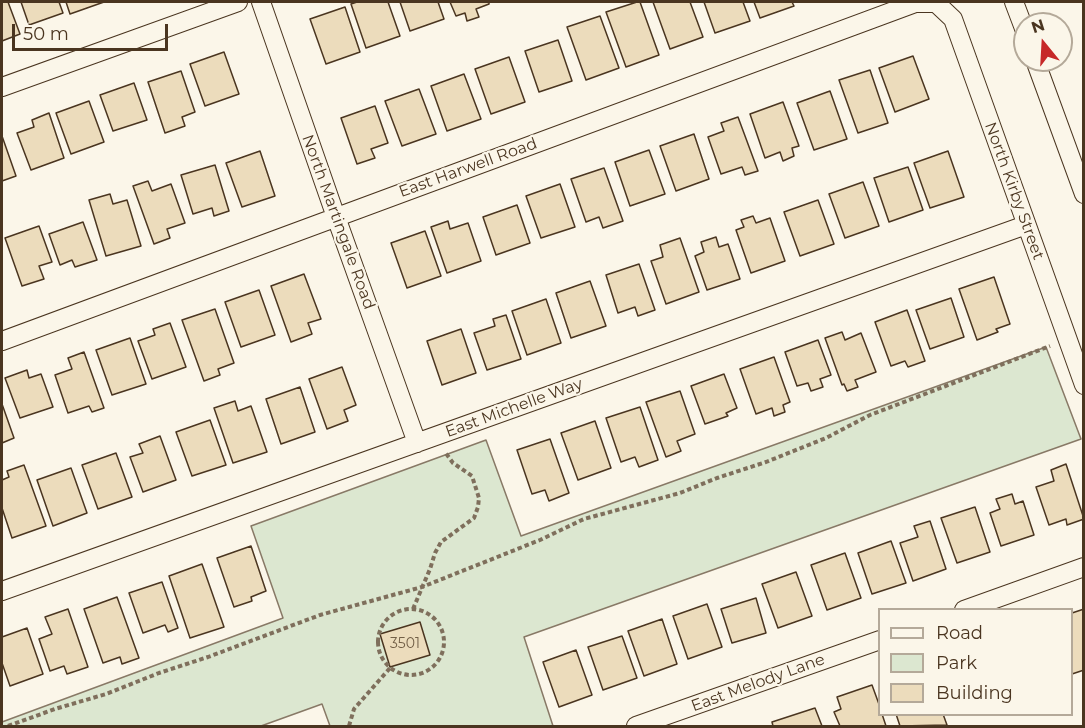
<!DOCTYPE html>
<style>
body{margin:0}
#map{position:relative;width:1085px;height:728px;overflow:hidden;background:#fbf6e9;font-family:Montserrat,sans-serif}
canvas{display:block}
.frame{position:absolute;inset:0;border:3px solid #4a3520;pointer-events:none}
.legend{position:absolute;left:878px;top:608px;width:195px;height:108px;box-sizing:border-box;background:#fbf6e9;border:2px solid #b4a999;margin:0;padding:8px 10px;list-style:none;font-size:18px;color:#4a3520}
.legend li{display:flex;align-items:center;gap:12px;height:30px}
.legend b{width:30px;border:2px solid #b4a999}
.north{position:absolute;left:1013px;top:12px;width:60px;height:60px;box-sizing:border-box;background:#fbf6e9;border:2px solid #b4a999;border-radius:50%;rotate:342deg;font-size:16px;font-weight:700;line-height:24px;text-align:center;color:#4a3520}
.north::after{content:'';display:block;margin:auto;width:21px;height:27px;background:#c62828;clip-path:polygon(50% 0,100% 100%,50% 72%,0 100%)}
.scale{position:absolute;left:12px;top:24px;width:156px;height:27px;box-sizing:border-box;border:3px solid #4a3520;border-top:0;padding-left:8px;font-size:18px;line-height:21px;white-space:nowrap;color:#4a3520;-webkit-text-stroke:4px #fbf6e9;paint-order:stroke}
</style>
<div id="map">
<canvas width="1085" height="728"></canvas>
<div class="frame"></div>
<ul class="legend">
<li><b style="height:8px;background:#fbf6e9"></b>Road</li>
<li><b style="height:16px;background:#dce7d0"></b>Park</li>
<li><b style="height:16px;background:#ecdcbc"></b>Building</li>
</ul>
<div class="north">N</div>
<div class="scale">50 m</div>
</div>
<script>
const ctx = document.querySelector('canvas').getContext('2d');
ctx.lineJoin = 'round';
function fillPath(path, color) { ctx.fillStyle = color; ctx.fill(path, 'evenodd'); }
const toPath = rows => new Path2D(rows.map(r => 'M' + r).join(''));
function trace(path, color, width, dash) { ctx.strokeStyle = color; ctx.lineWidth = width; ctx.lineCap = dash ? 'butt' : 'round'; ctx.setLineDash(dash || []); ctx.stroke(path); }
function drawText(font, color, halo, rows, align = 'center') {
  ctx.font = font + ' Montserrat,sans-serif'; ctx.lineWidth = 4.5; ctx.setLineDash([]); ctx.textBaseline = 'middle'; ctx.strokeStyle = halo; ctx.fillStyle = color; for (const [text, x, y, turn = 0] of rows) {
    ctx.save(); ctx.translate(x, y); ctx.rotate((+turn || 0) * Math.PI / 180); ctx.textAlign = isNaN(turn) ? turn : align; if (halo) ctx.strokeText(text, 0, 0); ctx.fillText(text, 0, 0); ctx.restore();
  }
}
const green = toPath([
 [1046,347,1081,439,524,637,553,726,330,726,322,704,261,726,2,726,2,722,283,618,251,526,486,440,521,536,1046,347]
]);
fillPath(green, '#dce7d0');
trace(green, '#887966', 1.5);
const building = toPath([
 [2,2,8,2,20,34,2,41,2,2],
 [21,2,59,2,63,13,29,25,21,2],
 [66,2,104,2,70,14,66,2],
 [357,2,388,2,400,36,366,48,351,4,357,2],
 [400,2,438,2,444,19,410,31,400,2],
 [450,2,489,2,489,4,476,9,479,17,467,21,465,13,456,16,450,2],
 [637,2,640,2,659,55,626,67,606,12,637,2],
 [653,2,690,2,703,37,670,49,653,2],
 [704,2,743,2,750,21,715,33,704,2],
 [754,2,792,2,794,6,760,18,754,2],
 [345,7,360,52,326,64,310,19,345,7],
 [600,16,619,68,586,80,567,27,600,16],
 [558,40,572,81,539,92,525,51,558,40],
 [224,52,239,94,205,106,190,64,224,52],
 [913,56,929,99,895,112,879,68,913,56],
 [509,57,525,102,491,114,475,69,509,57],
 [870,70,888,123,858,133,839,80,870,70],
 [181,71,195,112,182,117,185,126,165,133,148,82,181,71],
 [464,74,481,119,447,131,431,86,464,74],
 [134,83,147,120,113,131,100,95,134,83],
 [419,89,436,134,402,146,385,101,419,89],
 [830,91,847,139,814,150,797,103,830,91],
 [89,101,104,142,71,154,56,113,89,101],
 [783,102,799,146,792,148,794,156,783,161,780,152,765,158,750,114,783,102],
 [375,106,388,143,371,149,375,158,357,164,341,118,375,106],
 [49,113,64,158,31,170,17,133,34,127,32,120,49,113],
 [738,117,758,171,745,175,742,167,721,174,708,137,724,131,721,123,738,117],
 [694,134,709,179,676,191,660,146,694,134],
 [2,136,16,176,2,181,2,136],
 [649,150,665,194,630,206,615,162,649,150],
 [260,151,275,196,242,207,226,163,260,151],
 [948,151,964,197,930,208,914,163,948,151],
 [215,165,229,211,214,216,212,208,193,214,181,175,215,165],
 [908,167,923,210,889,222,874,178,908,167],
 [604,168,623,221,603,228,599,217,586,222,571,179,604,168],
 [148,181,152,191,171,184,185,223,167,229,170,238,154,244,133,186,148,181],
 [863,182,879,226,845,238,829,194,863,182],
 [560,184,575,227,541,238,526,196,560,184],
 [110,194,113,204,127,200,141,246,106,256,89,200,110,194],
 [818,200,834,244,800,256,784,212,818,200],
 [517,205,530,243,496,255,483,217,517,205],
 [753,216,756,223,770,218,785,261,751,273,736,230,744,227,741,220,753,216],
 [448,221,450,229,468,223,481,261,447,273,431,227,448,221],
 [83,222,97,260,75,267,72,260,60,265,49,234,83,222],
 [39,226,52,262,39,266,44,279,22,286,5,238,39,226],
 [425,231,441,276,407,288,391,243,425,231],
 [716,237,719,247,728,244,740,279,707,290,695,256,704,252,701,242,716,237],
 [680,238,699,292,666,304,651,261,663,257,660,245,680,238],
 [639,264,655,310,638,316,635,307,618,313,606,275,639,264],
 [304,274,321,319,308,323,312,334,291,342,271,286,304,274],
 [994,277,1010,324,996,329,998,332,977,340,959,289,994,277],
 [590,281,606,326,571,338,556,293,590,281],
 [259,290,275,335,241,347,225,302,259,290],
 [951,298,964,337,930,349,916,310,951,298],
 [546,299,561,343,527,355,512,311,546,299],
 [215,309,234,363,218,369,220,375,204,381,182,320,215,309],
 [907,310,925,361,908,367,905,361,891,366,875,322,907,310],
 [506,315,521,359,487,370,474,333,495,326,493,319,506,315],
 [170,323,186,367,152,379,138,341,155,335,153,329,170,323],
 [461,329,476,373,442,385,427,341,461,329],
 [842,332,845,340,861,333,876,372,855,380,858,387,847,391,844,384,842,385,825,338,842,332],
 [130,338,146,384,112,395,96,350,130,338],
 [818,340,831,375,820,379,823,387,811,391,808,383,797,386,785,352,818,340],
 [84,352,104,408,92,412,89,406,68,413,55,375,72,369,68,358,84,352],
 [774,357,790,402,783,405,785,412,774,416,772,408,756,414,740,369,774,357],
 [342,367,356,405,344,410,348,421,327,429,309,379,342,367],
 [27,370,29,378,41,374,53,407,20,418,5,378,27,370],
 [724,374,737,408,726,413,728,416,705,424,691,386,724,374],
 [300,387,315,432,281,444,266,399,300,387],
 [680,391,695,434,677,441,681,451,666,457,646,402,680,391],
 [235,401,238,411,251,406,267,452,233,463,214,408,235,401],
 [2,404,14,438,2,443,2,404],
 [640,407,658,460,639,467,635,457,621,462,606,418,640,407],
 [210,420,226,465,192,476,176,432,210,420],
 [595,421,611,468,578,480,561,433,595,421],
 [160,436,176,480,143,492,130,457,143,453,139,444,160,436],
 [550,439,569,493,549,501,545,490,532,494,517,450,550,439],
 [116,453,132,497,98,509,82,465,116,453],
 [1066,464,1084,519,1067,525,1066,519,1049,525,1036,487,1054,481,1051,470,1066,464],
 [24,465,46,526,12,538,2,508,2,480,9,477,7,471,24,465],
 [71,468,87,513,53,526,37,480,71,468],
 [1012,494,1015,504,1023,501,1034,535,1001,546,990,513,1000,509,996,499,1012,494],
 [975,507,990,552,957,563,941,518,975,507],
 [930,521,946,569,913,581,900,543,918,537,914,526,930,521],
 [891,541,906,583,872,594,858,553,891,541],
 [251,546,266,591,251,597,252,601,234,607,217,558,251,546],
 [845,553,861,598,827,610,811,565,845,553],
 [202,564,224,627,190,638,169,576,202,564],
 [796,572,812,616,778,628,762,584,796,572],
 [162,582,178,628,168,632,165,625,143,633,129,593,162,582],
 [117,597,139,658,122,664,120,657,103,663,84,609,117,597],
 [756,598,766,633,732,643,721,609,756,598],
 [707,604,722,647,688,659,673,616,707,604],
 [68,609,88,667,67,674,64,666,50,671,39,639,52,634,45,617,68,609],
 [1084,609,1084,670,1072,674,1072,613,1084,609],
 [662,619,677,664,644,676,628,631,662,619],
 [420,622,430,655,390,667,380,634,420,622],
 [27,628,43,674,10,686,2,663,2,637,27,628],
 [622,636,637,678,603,690,588,647,622,636],
 [576,650,592,695,559,707,543,662,576,650],
 [872,685,880,707,880,714,882,714,886,726,840,726,834,712,841,709,837,697,872,685],
 [815,708,822,726,773,726,772,722,815,708],
 [896,714,943,714,947,725,900,726,896,714]
]);
fillPath(building, '#ecdcbc');
trace(building, '#4a3520', 1.5);
const minor = toPath([
 [261,2,336,217,417,443],
 [1014,2,1025,31],
 [1035,60,1084,194],
 [2,87,238,2],
 [2,341,915,3,936,3,953,19,1084,385],
 [2,591,1026,225],
 [964,610,1084,567],
 [636,726,880,640]
]);
trace(minor, '#4a3520', 20);
trace(toPath([
 '378 642a33 33 0 1 1 66 0a33 33 0 1 1-66 0Z',
 [413,609,430,569,435,553,441,542,474,518,478,507,479,498,472,476,453,463,445,452],
 [8,726,55,709,106,694,159,673,208,657,320,615,422,587,540,540,584,519,680,493,717,478,766,462,826,438,870,415,1050,346],
 [349,726,354,709,390,668]
]), '#7f6f5c', 4, [4.5, 3]);
trace(minor, '#fbf6e9', 18);
drawText('14px', '#725f47', null, [
 ["3501",405,644]
]);
drawText('16px', '#4a3520', '#fbf6e9', [
 ["East Harwell Road",468,168,-20],
 ["North Kirby Street",1014,191,70],
 ["North Martingale Road",338,222,70],
 ["East Michelle Way",514,408,-20],
 ["East Melody Lane",758,683,-20]
]);
</script>
